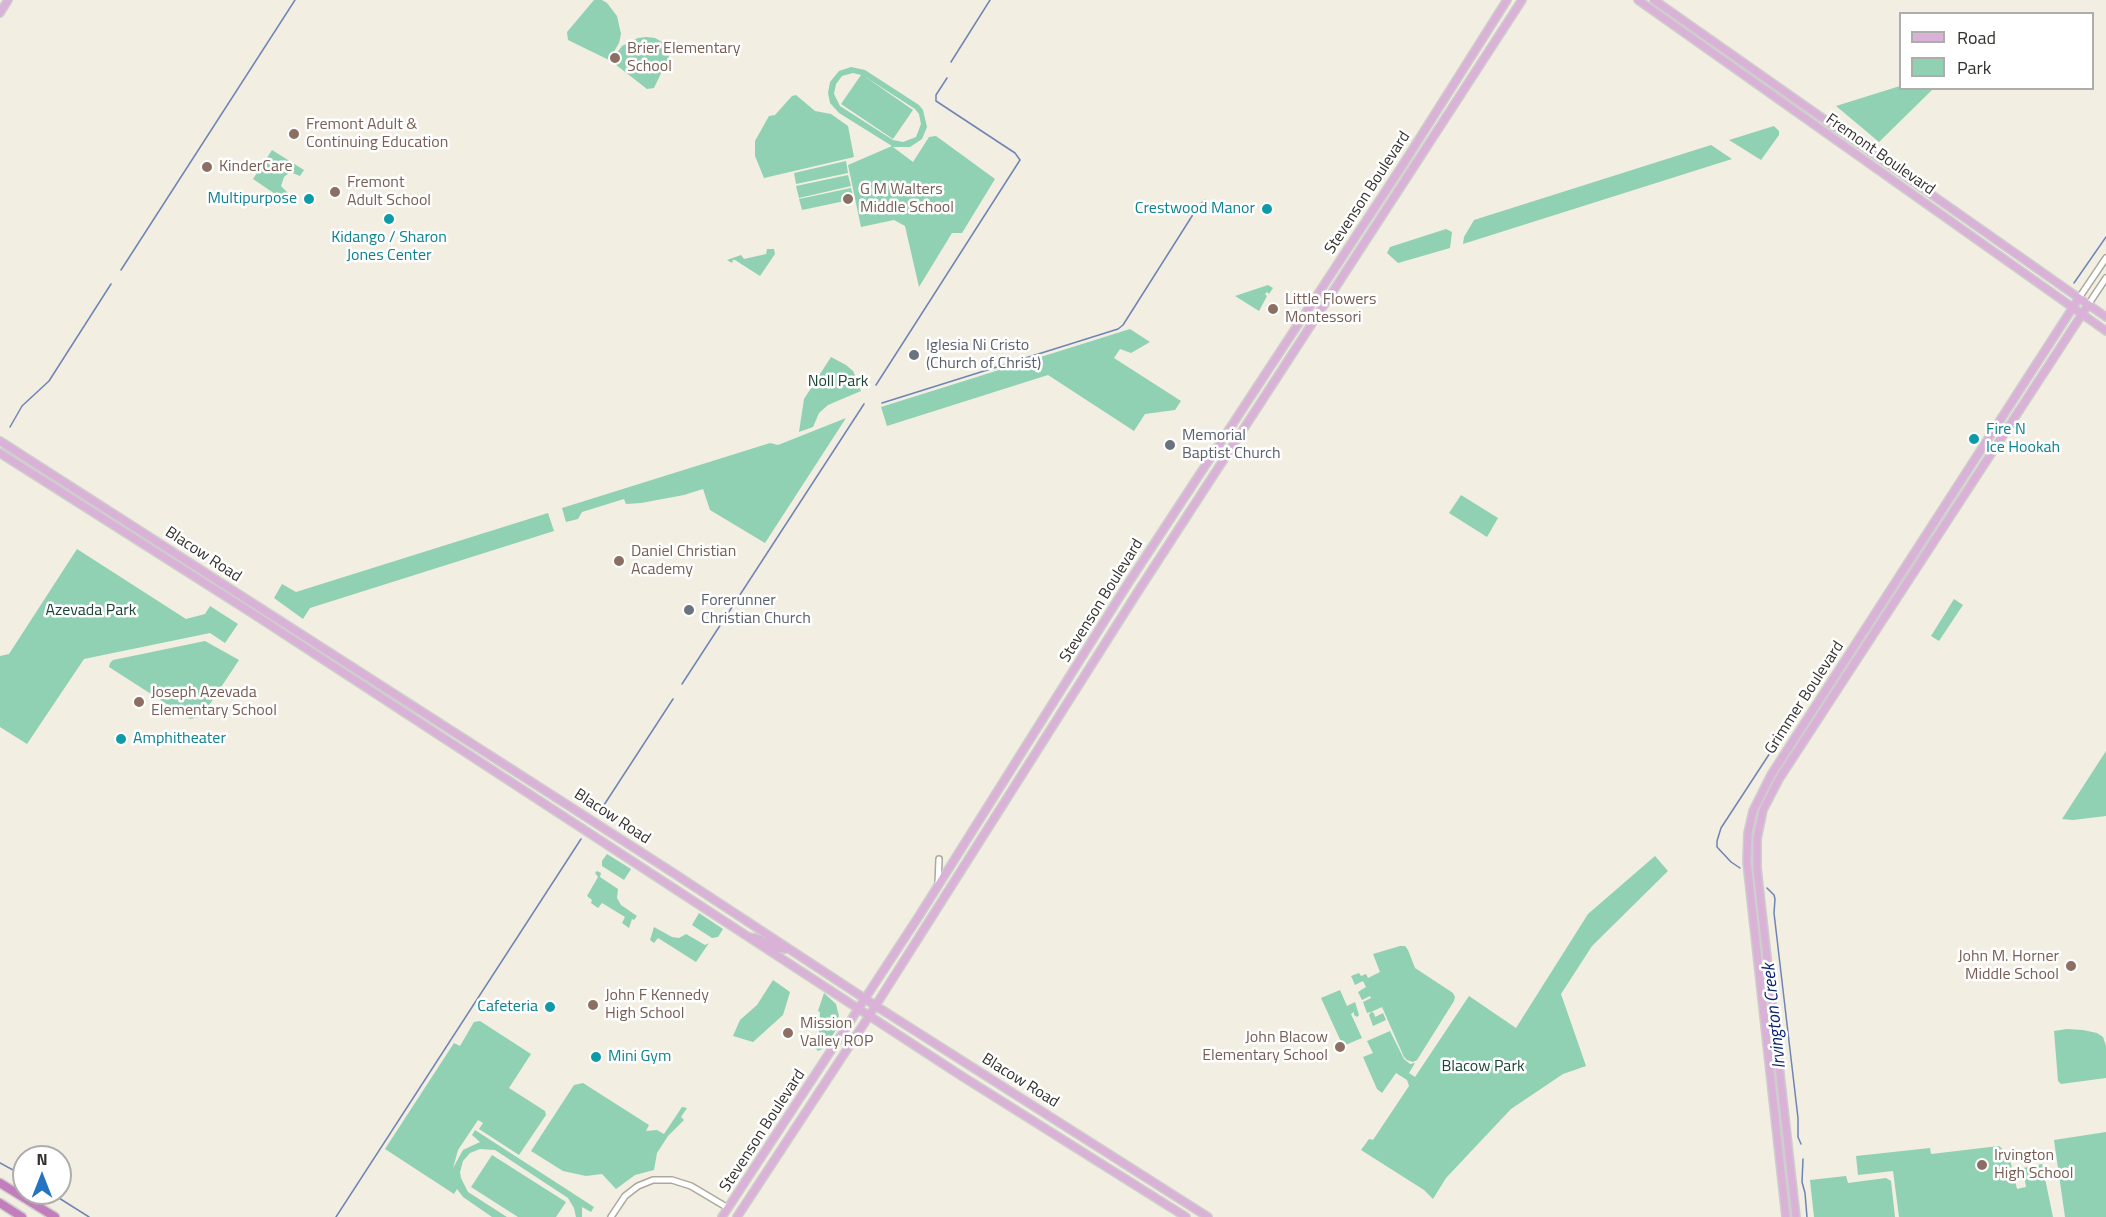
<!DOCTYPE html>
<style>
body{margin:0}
#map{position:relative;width:2106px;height:1217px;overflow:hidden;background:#f3eee2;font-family:"Titillium Web",sans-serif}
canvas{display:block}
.legend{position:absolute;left:1899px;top:12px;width:195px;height:78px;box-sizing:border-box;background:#fff;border:2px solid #adadab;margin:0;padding:8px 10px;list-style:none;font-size:18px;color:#33312d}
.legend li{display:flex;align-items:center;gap:12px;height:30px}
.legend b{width:30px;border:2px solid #adadab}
.north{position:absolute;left:12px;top:1145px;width:60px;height:60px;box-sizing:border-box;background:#fff;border:2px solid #adadab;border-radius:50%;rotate:0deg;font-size:16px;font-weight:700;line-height:24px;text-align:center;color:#33312d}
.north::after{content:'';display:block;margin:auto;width:21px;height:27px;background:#2573c3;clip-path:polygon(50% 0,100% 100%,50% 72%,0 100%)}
</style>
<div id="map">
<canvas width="2106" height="1217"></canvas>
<ul class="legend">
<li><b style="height:8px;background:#dab2d7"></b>Road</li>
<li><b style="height:16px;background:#8fd1b2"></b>Park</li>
</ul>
<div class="north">N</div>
</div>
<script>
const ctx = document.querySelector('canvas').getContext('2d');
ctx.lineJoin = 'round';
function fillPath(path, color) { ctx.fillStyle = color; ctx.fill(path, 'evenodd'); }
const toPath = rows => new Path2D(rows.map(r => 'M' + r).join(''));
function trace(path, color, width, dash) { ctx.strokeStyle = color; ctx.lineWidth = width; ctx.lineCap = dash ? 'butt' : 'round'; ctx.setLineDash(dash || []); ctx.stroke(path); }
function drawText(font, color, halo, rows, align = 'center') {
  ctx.font = font + ' "Titillium Web",sans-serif'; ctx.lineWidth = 5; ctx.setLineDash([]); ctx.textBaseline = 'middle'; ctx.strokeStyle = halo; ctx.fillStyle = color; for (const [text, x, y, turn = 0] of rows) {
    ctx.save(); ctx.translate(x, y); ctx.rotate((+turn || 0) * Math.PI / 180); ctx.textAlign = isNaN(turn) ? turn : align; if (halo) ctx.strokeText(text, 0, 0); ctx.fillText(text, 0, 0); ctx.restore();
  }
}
fillPath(toPath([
 [594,0,602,0,607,3,617,16,621,34,619,43,609,60,568,40,567,32],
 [646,37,655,38,673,48,654,88,647,89,611,61,622,46,638,38],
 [851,67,865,70,919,105,923,110,927,127,922,139,910,147,893,147,913,162,929,137,936,136,995,179,962,233,952,233,919,287,905,226,894,220,861,227,848,165,892,146,839,113,830,103,828,93,830,82,839,71],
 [853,73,861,75,841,104,893,139,913,110,864,76,915,109,919,114,921,124,916,137,903,142,893,140,840,106,834,94,836,84,842,76],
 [1900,86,1900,88,1933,89,1879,142,1836,106],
 [796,95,815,111,831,114,848,126,854,157,764,178,755,156,755,141,769,116,775,115,792,96],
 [1774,126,1779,131,1779,135,1761,160,1729,140],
 [1711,145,1732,159,1463,244,1464,237,1474,220],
 [272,150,304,170,300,176,290,172,284,177,281,186,288,193,284,200,253,179],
 [846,161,848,173,796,184,794,173],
 [848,175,851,186,799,198,796,186],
 [851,188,854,199,802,210,799,199],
 [1446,229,1452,232,1450,248,1398,263,1387,253,1390,247],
 [767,249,774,249,775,254,760,276,735,260,733,260,732,263,727,260,741,255,744,259,766,254],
 [1268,285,1273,288,1269,294,1267,292,1265,294,1267,296,1259,311,1235,296],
 [1130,329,1150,342,1131,353,1120,349,1114,358,1181,401,1175,410,1145,414,1134,431,1048,375,887,426,881,407],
 [831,357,846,365,853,371,861,391,828,405,819,413,813,427,799,432,804,399],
 [846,418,765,543,710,510,703,489,684,495,641,503,626,504,624,499,582,512,578,519,566,522,562,508,770,443,778,445],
 [1461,495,1498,518,1487,537,1449,513],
 [548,513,554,531,310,608,303,619,274,598,282,584,296,592],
 [77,549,186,619,205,614,210,606,238,624,225,643,210,633,84,659,27,744,0,727,0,656,9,654],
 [1954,599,1963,605,1939,641,1931,636],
 [205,641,239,660,202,716,190,719,109,667,110,663,113,660],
 [2106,751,2106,816,2073,820,2062,819],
 [607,854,631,869,624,880,602,866,602,861],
 [1655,856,1668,871,1592,946,1561,994,1586,1066,1563,1074,1511,1109,1446,1178,1433,1199,1424,1190,1361,1150,1369,1139,1373,1140,1409,1086,1407,1080,1396,1073,1382,1093,1377,1089,1363,1057,1373,1053,1367,1041,1390,1031,1404,1059,1410,1064,1415,1063,1409,1073,1415,1077,1469,996,1516,1028,1588,914],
 [597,871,601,873,600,877,618,889,617,898,621,905,637,916,634,920,632,919,629,928,622,923,625,917,602,903,598,908,591,903,592,900,587,896,598,877,595,873],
 [699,913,723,929,718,937,712,938,692,925],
 [654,927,672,937,679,938,686,934,705,945,709,943,696,962,658,938,654,943,650,940],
 [1400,946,1405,946,1408,950,1415,968,1453,993,1455,997,1454,1001,1417,1060,1413,1062,1407,1060,1404,1057,1382,1007,1371,1012,1374,1013,1375,1017,1383,1013,1386,1020,1373,1026,1369,1015,1371,1012,1367,1013,1363,1002,1371,998,1370,996,1362,1000,1358,992,1366,987,1363,981,1355,985,1351,976,1359,973,1361,976,1366,974,1368,978,1380,972,1373,954],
 [773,980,790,992,783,1015,753,1042,733,1036,740,1020,757,1005],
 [1340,990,1347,1006,1355,1002,1359,1015,1357,1017,1354,1015,1354,1012,1351,1014,1362,1038,1343,1046,1321,998],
 [824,993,836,1004,839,1016,834,1028,836,1030,824,1048,818,1051,812,1044,819,1033,820,1012,818,1011],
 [480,1021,531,1054,509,1088,545,1111,546,1115,519,1155,479,1129,483,1123,478,1120,458,1150,453,1168,463,1150,480,1142,472,1135,475,1130,594,1207,591,1212,582,1207,582,1217,576,1217,574,1208,568,1198,495,1150,480,1149,470,1153,463,1161,460,1172,461,1178,468,1192,507,1217,492,1217,463,1197,457,1189,454,1194,385,1149,454,1043,460,1046,474,1022],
 [2067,1029,2083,1030,2097,1033,2103,1037,2106,1046,2106,1078,2061,1084,2058,1081,2054,1031],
 [583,1083,649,1125,646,1131,657,1130,664,1134,682,1107,687,1108,681,1117,684,1120,668,1136,657,1153,654,1170,635,1175,616,1189,602,1174,586,1176,563,1171,531,1151,574,1085],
 [2106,1132,2106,1217,2065,1217,2054,1140],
 [1999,1146,2009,1155,2017,1189,2026,1187,2023,1168,2042,1164,2053,1217,1899,1217,1893,1171,1858,1175,1856,1156,1930,1148,1931,1154],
 [492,1155,566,1202,556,1217,518,1217,471,1187],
 [1846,1176,1848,1183,1886,1178,1891,1181,1895,1217,1814,1217,1810,1180]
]), '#8fd1b2');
trace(toPath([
 [951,62,990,0],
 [121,270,295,0],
 [2074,283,2106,237],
 [876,385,1020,160,1015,153,936,101,936,95,947,78],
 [882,403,1118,329,1123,325,1199,205,1205,200],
 [10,427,22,406,49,381,111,284],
 [682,684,864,404],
 [604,805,673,699],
 [1740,868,1731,862,1717,847,1717,841,1721,828,1800,707],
 [1767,888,1774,895,1775,899,1774,913,1798,1118,1798,1137,1801,1144],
 [1803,1159,1802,1182,1805,1193,1807,1217],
 [0,1163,24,1176],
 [51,1193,89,1217],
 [336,1217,581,839]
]), '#6e84b4', 1.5);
const minor = toPath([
 [2079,298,2106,258],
 [2088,305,2106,278],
 [938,884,939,859],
 [611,1217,625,1196,638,1186,653,1180,672,1180,691,1186,728,1208]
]);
const major = toPath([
 [1638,0,2106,331],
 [1654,0,2106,317],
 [0,13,8,0],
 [0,441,675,874,876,1006,1208,1217],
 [0,453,255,615,960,1075,1186,1217],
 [749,937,760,939,776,948,786,949],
 [722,1217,919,916,1127,585,1402,166,1507,0],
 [737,1217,869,1016,1137,593,1522,0],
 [1786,1217,1747,862,1748,833,1753,811,1771,775,2079,298],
 [1796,1217,1757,868,1757,839,1763,810,1779,779,2088,305]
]);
const highway = toPath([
 [0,1183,55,1217],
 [0,1203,22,1217]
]);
trace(minor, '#aca89c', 8);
trace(major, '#cececd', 10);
trace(highway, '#cececd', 11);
trace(minor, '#fff', 5);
trace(major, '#dab2d7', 7);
trace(highway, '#c27ebc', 8);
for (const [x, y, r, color] of [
 [615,58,6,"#8d6e63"],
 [294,134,6,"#8d6e63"],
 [207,167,6,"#8d6e63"],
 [335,192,6,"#8d6e63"],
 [309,199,6,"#0f9aa8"],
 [848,199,6,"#8d6e63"],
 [1267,209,6,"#0f9aa8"],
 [389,219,6,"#0f9aa8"],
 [1273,309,6,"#8d6e63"],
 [914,355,6,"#6b7280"],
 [1974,439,6,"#0f9aa8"],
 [1170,445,6,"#6b7280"],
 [619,561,6,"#8d6e63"],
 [689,610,6,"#6b7280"],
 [139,702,6,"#8d6e63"],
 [121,739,6,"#0f9aa8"],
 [2071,966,6,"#8d6e63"],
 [593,1005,6,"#8d6e63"],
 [550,1007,6,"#0f9aa8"],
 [788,1033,6,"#8d6e63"],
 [1340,1047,6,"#8d6e63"],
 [596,1057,6,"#0f9aa8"],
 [1982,1165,6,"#8d6e63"]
]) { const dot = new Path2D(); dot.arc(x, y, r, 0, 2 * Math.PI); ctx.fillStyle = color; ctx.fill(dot); trace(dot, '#fff', 2); }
drawText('16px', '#785e54', '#fff', [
 ["Brier Elementary",627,49],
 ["School",627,67],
 ["Fremont Adult &",306,125],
 ["Continuing Education",306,143],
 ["KinderCare",219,167],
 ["Fremont",347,183],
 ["Adult School",347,201],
 ["G M Walters",860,190],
 ["Middle School",860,208],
 ["Little Flowers",1285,300],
 ["Montessori",1285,318],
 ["Daniel Christian",631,552],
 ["Academy",631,570],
 ["Joseph Azevada",151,693],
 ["Elementary School",151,711],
 ["John M. Horner",2059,957,"right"],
 ["Middle School",2059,975,"right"],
 ["John F Kennedy",605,996],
 ["High School",605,1014],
 ["Mission",800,1024],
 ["Valley ROP",800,1042],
 ["John Blacow",1328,1038,"right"],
 ["Elementary School",1328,1056,"right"],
 ["Irvington",1994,1156],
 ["High School",1994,1174]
], 'left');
drawText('16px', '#33312d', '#fff', [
 ["Fremont Boulevard",1880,155,35],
 ["Stevenson Boulevard",1368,193,-57],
 ["Blacow Road",203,555,33],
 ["Stevenson Boulevard",1102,601,-58],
 ["Grimmer Boulevard",1805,698,-57],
 ["Blacow Road",612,817,33],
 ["Blacow Road",1020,1081,32],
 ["Stevenson Boulevard",763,1131,-57]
]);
drawText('16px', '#0d838f', '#fff', [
 ["Multipurpose",297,199],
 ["Crestwood Manor",1255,209],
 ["Kidango / Sharon",389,238,"center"],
 ["Jones Center",389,256,"center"],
 ["Fire N",1986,430,"left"],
 ["Ice Hookah",1986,448,"left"],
 ["Amphitheater",133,739,"left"],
 ["Cafeteria",538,1007],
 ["Mini Gym",608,1057,"left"]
], 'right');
drawText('16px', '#5b616d', '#fff', [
 ["Iglesia Ni Cristo",926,346],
 ["(Church of Christ)",926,364],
 ["Memorial",1182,436],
 ["Baptist Church",1182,454],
 ["Forerunner",701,601],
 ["Christian Church",701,619]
], 'left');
drawText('16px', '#1c4534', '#fff', [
 ["Noll Park",838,382],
 ["Azevada Park",91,611],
 ["Blacow Park",1483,1067]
]);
drawText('italic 18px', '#092372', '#fff', [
 ["Irvington Creek",1775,1016,-96]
]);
</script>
